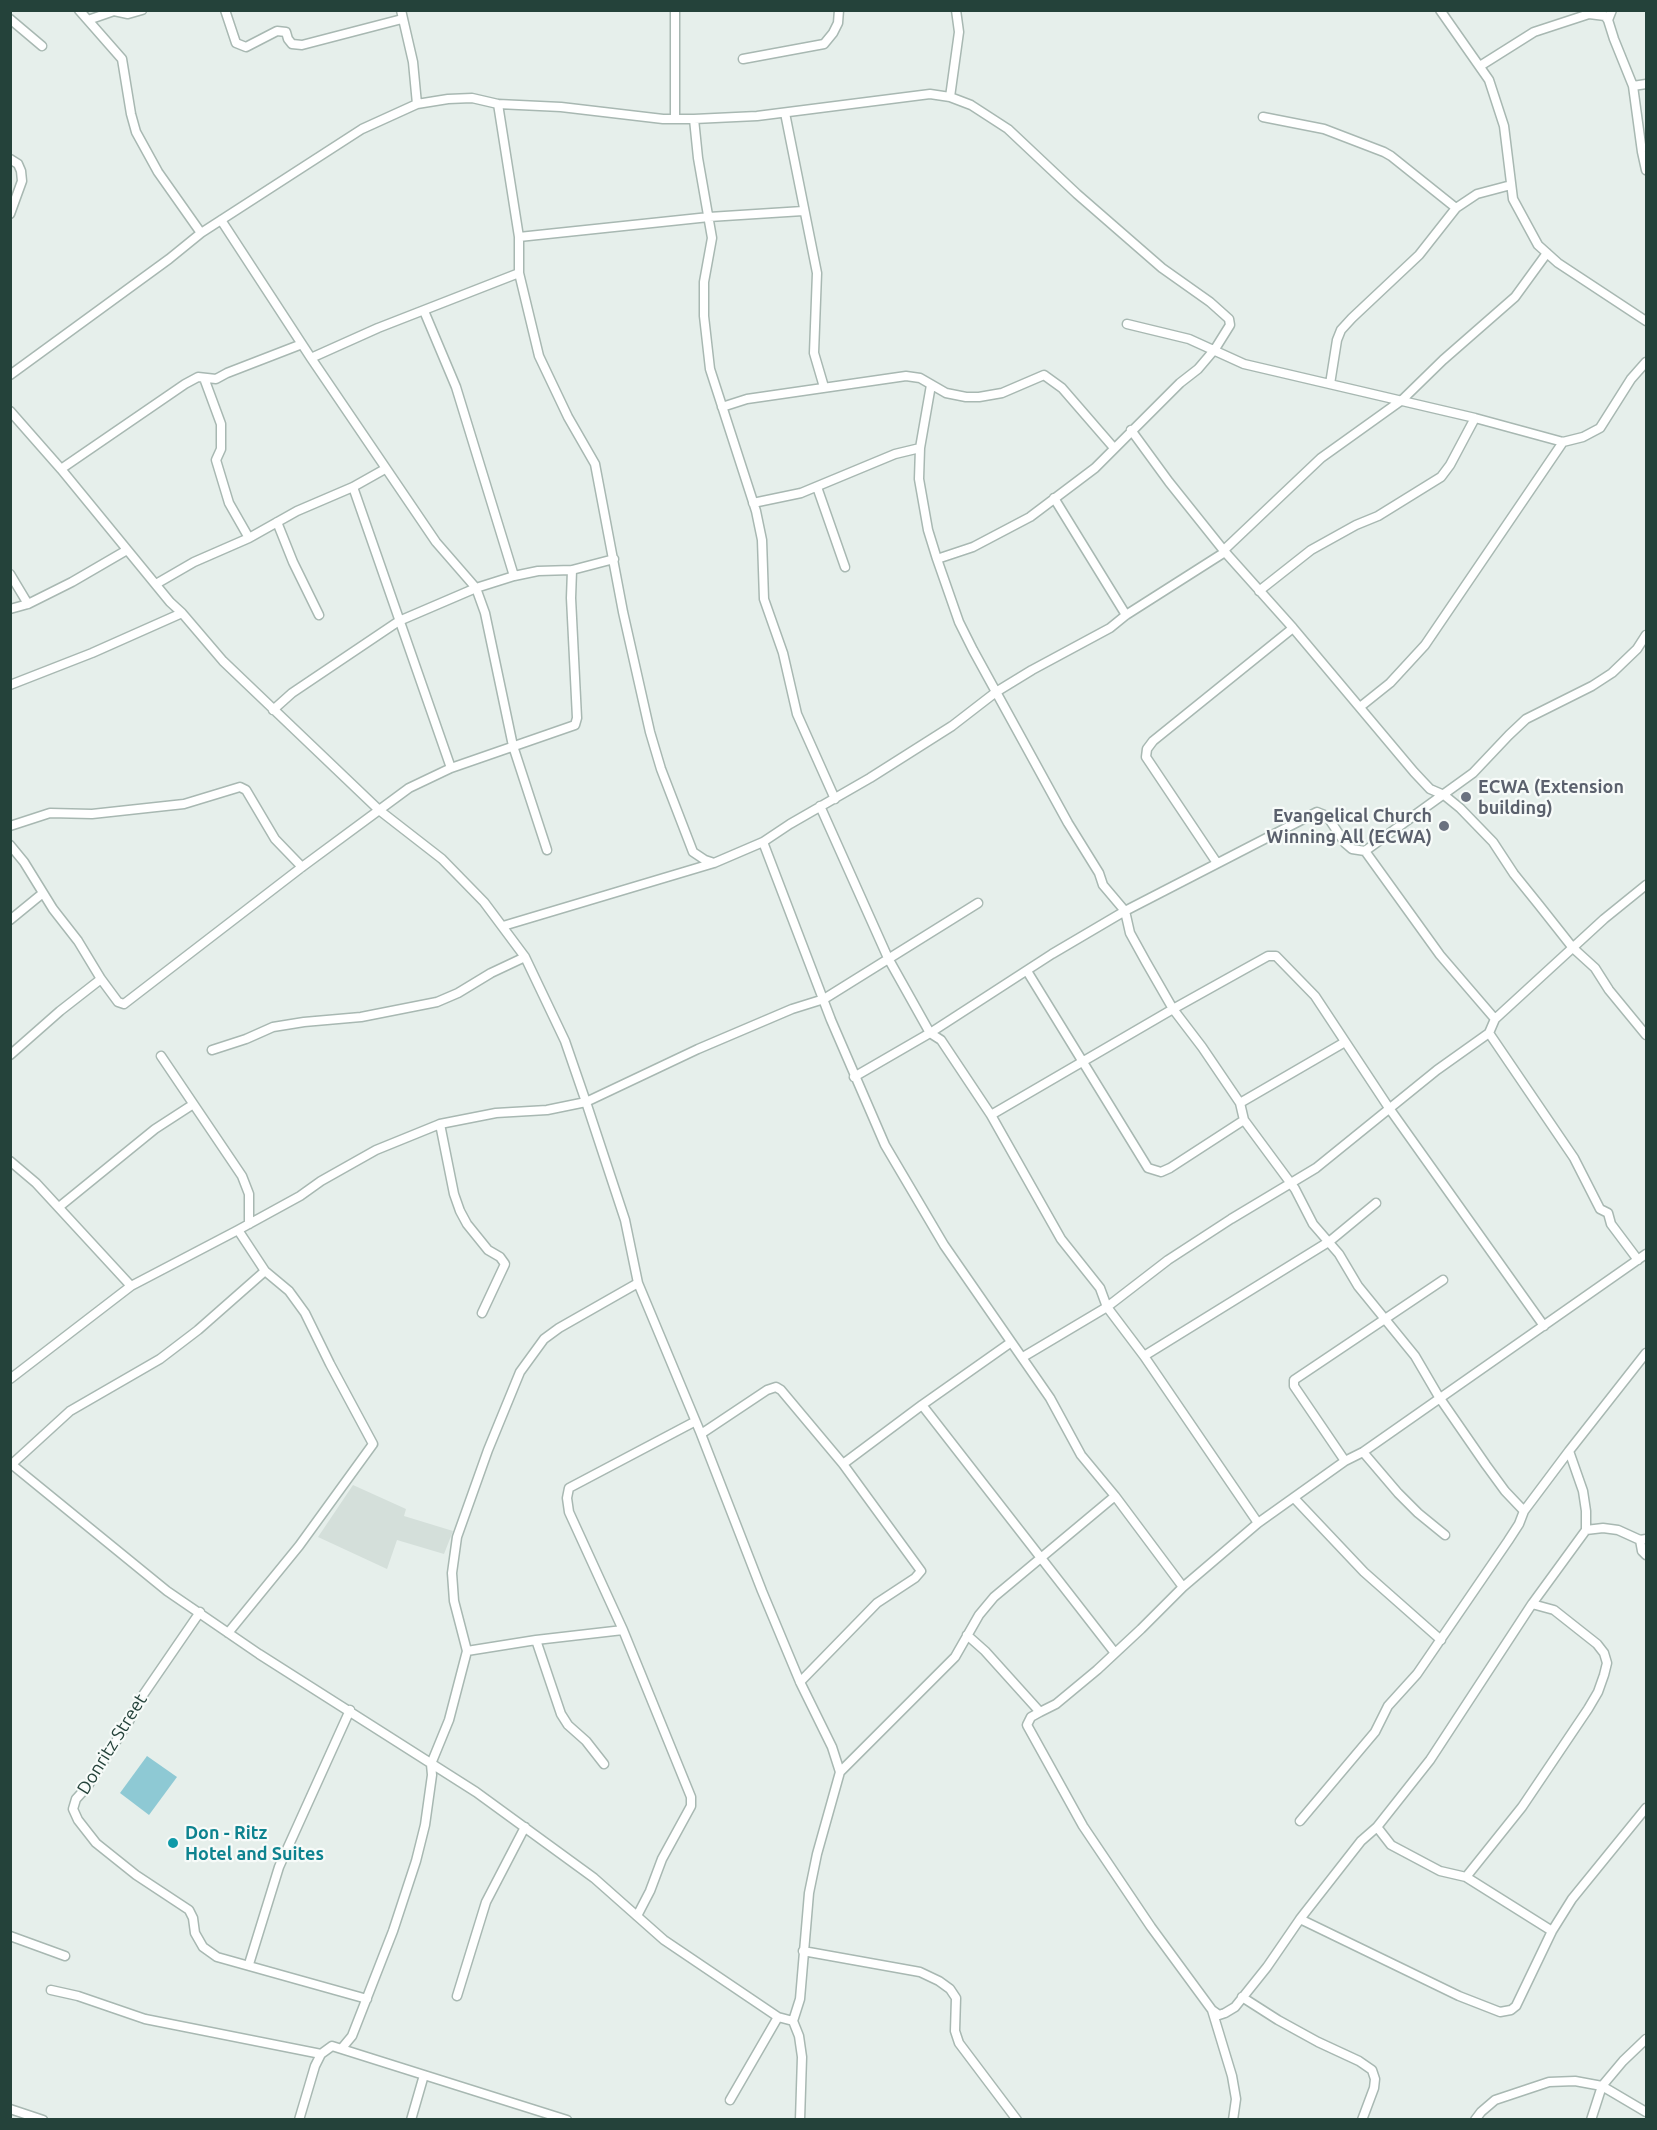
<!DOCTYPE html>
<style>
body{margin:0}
#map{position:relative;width:1657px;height:2130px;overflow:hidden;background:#e6efeb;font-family:Ubuntu,sans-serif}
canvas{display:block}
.frame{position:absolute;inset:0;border:12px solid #24423a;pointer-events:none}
</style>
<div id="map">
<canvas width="1657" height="2130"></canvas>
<div class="frame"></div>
</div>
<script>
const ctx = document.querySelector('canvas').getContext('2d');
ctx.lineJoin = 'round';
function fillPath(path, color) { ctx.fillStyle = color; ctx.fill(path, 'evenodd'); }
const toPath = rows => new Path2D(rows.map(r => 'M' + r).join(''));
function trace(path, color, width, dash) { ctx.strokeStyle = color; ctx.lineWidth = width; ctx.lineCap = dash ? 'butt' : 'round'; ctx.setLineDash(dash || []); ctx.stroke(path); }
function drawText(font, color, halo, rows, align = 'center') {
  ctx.font = font + ' Ubuntu,sans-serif'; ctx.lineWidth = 4.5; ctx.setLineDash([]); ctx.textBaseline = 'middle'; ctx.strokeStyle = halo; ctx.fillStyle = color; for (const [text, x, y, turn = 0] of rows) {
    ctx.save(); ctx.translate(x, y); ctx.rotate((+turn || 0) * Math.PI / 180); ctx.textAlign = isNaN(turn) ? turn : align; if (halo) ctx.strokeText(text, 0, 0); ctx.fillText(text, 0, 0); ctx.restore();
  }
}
fillPath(toPath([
 [353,1485,406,1509,404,1516,453,1531,444,1554,397,1540,387,1569,318,1537]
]), '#d4dfda');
fillPath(toPath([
 [147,1756,177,1777,149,1815,120,1793]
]), '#8ec9d4');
const street = toPath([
 [79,10,122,59,131,114,136,132,158,172,201,233],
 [225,10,236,43,246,47,277,31,286,32,288,39,292,44,302,45,402,19],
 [401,10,413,62,417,104],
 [675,10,675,119],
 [1440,10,1489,80,1504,126,1513,199,1538,245,1558,263,1646,321],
 [1612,10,1608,20,1614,39,1633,86,1642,152,1646,170],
 [10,19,42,46],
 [88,20,114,11,128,14,142,10],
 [743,59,824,44,833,33,838,23,839,10],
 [1480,66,1534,32,1589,14,1605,16,1608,20],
 [1633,86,1646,84],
 [950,97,959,32,956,10],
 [498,104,519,237,519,273,539,356,568,417,595,464,623,612,650,732,661,769,693,852,705,860,714,863],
 [785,113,817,273,814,353,824,387],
 [1263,117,1324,129,1384,152,1391,156,1456,208],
 [694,119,698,158,712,238,704,282,704,316,710,369,756,511,762,540,764,599,783,653,797,714,835,799],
 [10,159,18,164,21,171,22,181,10,214],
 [221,220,311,358,436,542,476,588,485,613,513,746,547,850],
 [519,237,709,217,803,211],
 [424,311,456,387,514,576],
 [1127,324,1189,339,1244,364,1475,418,1563,442,1583,437,1600,428,1631,379,1646,362],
 [311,358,378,328,519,273],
 [10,375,169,259,201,233,362,129,417,104,448,99,472,98,498,104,561,107,663,119,694,119,757,116,930,94,950,97,971,105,1008,129,1077,194,1162,268,1210,302,1229,319,1230,325,1215,349,1198,369,1180,383,1095,468,1030,517,973,547,937,559],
 [204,378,221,424,221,449,216,460,229,503,249,538],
 [1330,384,1337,340,1341,330,1352,318,1419,255,1456,208,1477,194,1511,185],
 [931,385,920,448,919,479,928,530,937,559,959,622,973,650,1068,823,1099,873,1103,885,1125,911,1130,933,1146,962,1173,1009,1202,1047,1240,1103,1244,1120,1295,1189,1313,1224,1339,1254,1358,1286,1415,1356,1439,1397,1486,1465,1505,1491,1524,1511],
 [722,407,747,399,906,376,920,378,946,393,966,397,979,397,1002,393,1044,375,1062,388,1114,448],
 [10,411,61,469,170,602,182,613,223,661,379,810,442,859,484,902,525,957,565,1041,586,1102,625,1220,638,1283,701,1434,762,1591,800,1682,832,1747,840,1772,817,1854,809,1893,800,1999,793,2021,778,2017,664,1940,594,1878,476,1792,259,1654,167,1591,10,1463],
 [1131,430,1169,482,1225,552,1293,628,1414,772,1430,789,1444,795,1460,808,1493,842,1514,874,1539,905,1573,948,1595,968,1609,990,1646,1035],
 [61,469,185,384,198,377,216,379,227,373,302,344],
 [353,487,451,768],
 [817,487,845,567],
 [1054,498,1126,615],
 [753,503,801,493,895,454,920,448],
 [277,522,293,562,319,615],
 [1224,550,1321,458,1402,400,1443,360,1515,297,1547,253],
 [10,574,28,604],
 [156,584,194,562,249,538,297,511,353,487,385,469],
 [1259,591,1311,550,1356,525,1378,516,1441,477,1450,465,1475,418],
 [10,609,28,604,72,582,127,550],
 [10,685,92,653,182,613],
 [1360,707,1390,683,1425,645,1563,442],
 [273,710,292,693,399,621,476,588,514,576,538,571,572,570,614,559],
 [820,806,888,958,930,1033,941,1040,991,1115,1061,1239,1100,1288,1107,1307,1144,1356,1258,1523],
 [10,826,50,813,92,814,184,804,240,787,246,790,275,839,302,867],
 [763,842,831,1020,885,1145,944,1245,1050,1398,1081,1455,1115,1496,994,1597,979,1615,955,1657,840,1772],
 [10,845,24,862,53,909,78,941,101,979,118,1002,124,1004,302,867,409,788,451,768,575,725,577,718,571,598,572,570],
 [1365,851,1473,773,1509,735,1526,719,1592,686,1612,673,1637,649,1646,635],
 [1217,863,1146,757,1147,749,1153,741,1293,628],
 [10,920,43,893],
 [503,926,714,863,763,842,790,824,870,778,952,726,996,692,1032,670,1110,628,1126,615,1225,552],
 [1027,971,1148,1168,1161,1172,1170,1168,1244,1120],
 [1489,1033,1574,1158,1600,1209,1608,1213,1611,1224,1638,1260],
 [212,1050,246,1039,273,1027,304,1022,361,1017,437,1002,458,993,491,973,525,957],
 [10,1055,60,1011,101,979],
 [161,1056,242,1176,249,1194,249,1224],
 [854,1077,930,1033,1052,954,1125,911,1317,812,1327,816,1345,843,1352,849,1365,851,1440,955,1495,1019],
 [1240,1103,1345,1042],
 [991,1115,1173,1009,1268,956,1276,956,1315,996,1389,1108,1544,1326],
 [440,1124,454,1194,460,1211,467,1224,488,1250,500,1257,505,1264,482,1313],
 [10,1161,36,1183,131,1286],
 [59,1207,155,1129,192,1105],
 [1144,1356,1330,1241,1376,1203],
 [1023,1357,1107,1307,1168,1260,1231,1219,1316,1168,1437,1070,1489,1033,1495,1019,1604,919,1646,885],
 [10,1379,131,1286,238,1230,300,1196,321,1181,376,1150,440,1124,496,1113,547,1110,586,1102,698,1049,792,1009,824,999,978,903],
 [922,1405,1115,1653],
 [701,1434,767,1390,776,1387,781,1390,843,1464,921,1571,915,1578,877,1603,800,1682],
 [1363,1452,1398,1493,1418,1513,1445,1535],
 [1345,1461,1294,1386,1294,1380,1443,1280],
 [12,1464,70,1411,160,1359,198,1330,265,1271],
 [843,1464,922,1405,1010,1343],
 [1115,1496,1183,1587],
 [1294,1498,1364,1572,1441,1640],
 [1586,1530,1603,1528,1618,1530,1640,1540,1646,1539],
 [1640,1540,1642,1551,1646,1555],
 [200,1612,141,1698,129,1721,87,1787,76,1799,73,1809,78,1820,96,1843,136,1875,189,1910,193,1918,195,1933,203,1947,217,1957,367,1999],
 [228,1633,299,1546,373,1444,330,1364,305,1313,289,1291,265,1271,238,1230],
 [967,1635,985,1651,1040,1712,1031,1717,1027,1725,1083,1826,1151,1927,1212,2010,1219,2015,1225,2013,1235,2007,1267,1967,1300,1919,1361,1841,1377,1827,1430,1760,1532,1604,1586,1530,1586,1511,1583,1491,1569,1451,1646,1353],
 [536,1640,561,1714,568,1725,586,1741,604,1764],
 [467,1651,536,1640,623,1630],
 [1040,1712,1056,1704,1097,1670,1141,1629,1183,1587,1258,1523,1345,1461,1363,1452,1646,1254],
 [1300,1821,1375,1732,1388,1706,1417,1674,1508,1541,1519,1524,1524,1511,1569,1451],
 [1377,1827,1391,1845,1440,1871,1466,1877,1552,1931],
 [1466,1877,1522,1807,1588,1709,1598,1692,1604,1675,1607,1663,1604,1653,1597,1644,1554,1610,1532,1604],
 [637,1916,650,1891,662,1859,691,1806,691,1797,623,1630,569,1512,567,1498,569,1488,694,1422],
 [1300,1919,1459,1996,1500,2012,1511,2010,1516,2006,1552,1931,1572,1899,1646,1808],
 [10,1936,65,1956],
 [803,1951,920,1972,939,1981,950,1989,956,1998,955,2031,959,2043,1017,2120],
 [249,1964,279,1867,350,1710],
 [51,1990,78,1996,145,2019,321,2054],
 [457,1996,486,1902,525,1827],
 [1242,1997,1278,2020,1318,2042,1359,2061,1372,2070,1375,2079,1374,2088,1362,2120],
 [1212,2010,1232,2076,1236,2099,1233,2120],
 [793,2021,799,2036,802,2057,800,2120],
 [342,2048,352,2036,393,1931,416,1861,425,1825,432,1775,431,1764,449,1720,467,1651,454,1601,452,1573,457,1537,488,1450,520,1372,544,1339,559,1328,638,1283],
 [730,2100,778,2017],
 [10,2109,43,2120],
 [299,2120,315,2066,321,2054,332,2046,567,2120],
 [411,2120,424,2075],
 [1475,2120,1481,2112,1495,2100,1549,2082,1575,2081,1602,2086,1646,2112],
 [1591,2120,1602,2086,1623,2061,1646,2039]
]);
trace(street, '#a8b8b2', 11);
trace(street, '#fff', 8);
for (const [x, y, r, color] of [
 [1466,797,6,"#6b7280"],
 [1444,826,6,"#6b7280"],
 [173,1843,6,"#0f9aa8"]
]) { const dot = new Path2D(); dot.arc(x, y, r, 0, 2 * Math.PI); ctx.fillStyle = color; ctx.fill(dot); trace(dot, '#f7fbf9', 2); }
drawText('bold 18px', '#5b616d', '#f7fbf9', [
 ["ECWA (Extension",1478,787],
 ["building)",1478,808],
 ["Evangelical Church",1432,816,"right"],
 ["Winning All (ECWA)",1432,837,"right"]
], 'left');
drawText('18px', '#24423a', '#f7fbf9', [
 ["Donritz Street",112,1744,-58]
]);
drawText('bold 18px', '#0d838f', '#f7fbf9', [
 ["Don - Ritz",185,1833],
 ["Hotel and Suites",185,1854]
], 'left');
</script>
